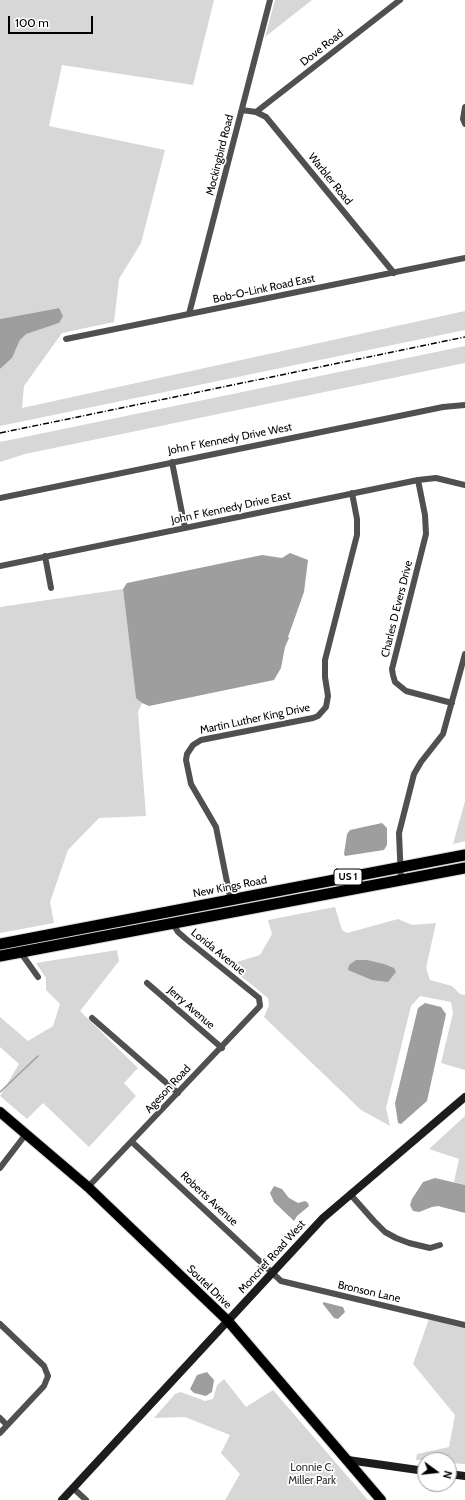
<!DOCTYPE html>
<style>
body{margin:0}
#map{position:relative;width:465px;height:1500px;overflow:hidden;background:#fff;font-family:Cabin,sans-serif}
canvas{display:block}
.north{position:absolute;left:417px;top:1452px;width:40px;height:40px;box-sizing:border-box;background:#fff;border:1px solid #999;border-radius:50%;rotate:105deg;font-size:11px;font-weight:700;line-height:16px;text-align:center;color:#000}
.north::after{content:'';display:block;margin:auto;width:14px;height:18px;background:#000;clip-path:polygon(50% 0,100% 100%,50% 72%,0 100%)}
.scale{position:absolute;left:8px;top:16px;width:85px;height:18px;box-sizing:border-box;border:2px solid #000;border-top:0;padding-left:5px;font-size:12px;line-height:14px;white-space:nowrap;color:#000;-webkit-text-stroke:3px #fff;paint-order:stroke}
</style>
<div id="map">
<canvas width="465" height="1500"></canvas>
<div class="north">N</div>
<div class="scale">100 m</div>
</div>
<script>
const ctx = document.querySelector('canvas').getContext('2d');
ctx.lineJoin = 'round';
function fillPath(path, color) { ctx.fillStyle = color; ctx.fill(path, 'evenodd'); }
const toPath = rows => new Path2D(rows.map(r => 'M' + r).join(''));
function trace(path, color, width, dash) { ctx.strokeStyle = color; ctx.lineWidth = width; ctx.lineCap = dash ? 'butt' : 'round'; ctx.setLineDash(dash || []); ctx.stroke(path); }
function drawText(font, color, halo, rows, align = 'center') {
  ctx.font = font + ' Cabin,sans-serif'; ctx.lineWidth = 3.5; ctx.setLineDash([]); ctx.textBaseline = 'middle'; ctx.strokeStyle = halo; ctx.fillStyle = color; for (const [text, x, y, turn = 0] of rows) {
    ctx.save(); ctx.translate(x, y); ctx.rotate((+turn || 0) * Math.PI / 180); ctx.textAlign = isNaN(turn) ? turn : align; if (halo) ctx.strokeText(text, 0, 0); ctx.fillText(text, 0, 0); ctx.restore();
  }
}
fillPath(toPath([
 [0,0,214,0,193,85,62,65,49,126,165,150,141,243,119,279,114,322,62,333,24,386,22,408,465,311,465,330,0,426,0,369,12,358,20,340,26,333,59,323,58,308,0,319],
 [275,0,312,0,265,37],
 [465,346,465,363,25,454,0,462,0,442],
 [123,589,136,697,142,703,138,712,146,816,99,818,68,850,50,902,54,923,0,933,0,607],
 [465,801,465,841,453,844],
 [335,907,342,930,347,933,398,919,412,925,436,923,426,968,430,980,452,986,460,994,465,995,465,1070,441,1063,453,1013,451,1002,420,996,411,1006,386,1108,390,1126,361,1110,264,1017,269,1005,268,998,227,965,260,955,272,934,268,920],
 [117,950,119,961,80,1011,138,1068,124,1083,136,1096,89,1147,43,1103,27,1119,0,1096,19,1064,0,1047,0,1017,28,1041,53,1026,60,1004,46,990,46,978,36,963],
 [465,1116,465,1185,454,1182,459,1159,429,1149],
 [429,1319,465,1327,465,1464,449,1463,449,1460,416,1460,417,1454,449,1447,455,1415,413,1364],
 [224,1379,246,1407,273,1390,368,1500,225,1500,240,1474,221,1453,230,1435,185,1417,154,1418,175,1394,181,1392,205,1401,213,1399,217,1385]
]), '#d7d7d7');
fillPath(toPath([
 [59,308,63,316,59,323,26,334,20,340,12,358,0,369,0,319],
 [290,553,308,560,304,592,288,637,289,638,285,647,281,668,274,680,149,706,142,703,136,698,123,589,127,583,262,555,282,558],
 [382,823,387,828,387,845,384,850,345,856,344,854,347,834,350,830],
 [356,960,367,960,384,964,394,968,396,972,388,982,372,980,348,970,349,965],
 [425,1003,441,1007,446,1014,445,1019,427,1101,401,1124,398,1123,395,1103,418,1008],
 [435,1178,465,1185,465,1213,438,1206,432,1207,419,1212,413,1211,410,1205,412,1199,423,1182],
 [274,1186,282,1189,289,1198,298,1203,305,1201,308,1203,309,1206,297,1216,294,1221,274,1202,270,1193],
 [323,1302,343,1307,345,1312,338,1319,334,1318,323,1304],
 [207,1372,214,1380,212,1392,206,1396,194,1393,190,1389,197,1375]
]), '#9e9e9e');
trace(toPath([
 [0,1092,38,1056]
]), '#9e9e9e', 1.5);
const primary = toPath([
 [0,1112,88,1187,228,1321,381,1500]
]);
const highway = toPath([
 [0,944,465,855],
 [0,956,465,868]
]);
trace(primary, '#dbdbdb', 12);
trace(highway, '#dbdbdb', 13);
trace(toPath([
 [465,107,463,119,465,124],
 [242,110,256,112,266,117,394,273],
 [256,112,400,0],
 [189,314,270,0],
 [66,339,465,258],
 [172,462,185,528],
 [418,480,425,515,426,534,392,669,393,675,395,682,406,691,452,703],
 [0,498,443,407,465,405],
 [45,556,51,588],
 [0,566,418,480,436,478,465,485],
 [401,880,399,833,414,774,421,762,443,734,465,654],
 [231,902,216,827,191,784,186,760,187,754,193,745,201,740,313,718,318,716,326,707,328,696,325,677,325,660,357,535,357,519,352,493],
 [21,953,38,977],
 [147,983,222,1048],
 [92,1018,178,1093],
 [132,1142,281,1281,465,1325],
 [0,1168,26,1134],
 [88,1187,260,1006,259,998,186,939,178,932,172,922],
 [350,1194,374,1221,385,1232,396,1238,409,1243,430,1248,440,1245],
 [0,1324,44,1366,48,1376,44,1386,0,1433],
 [0,1418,7,1425],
 [73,1488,86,1500]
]), '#505050', 6);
trace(toPath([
 [348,1460,425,1471],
 [449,1474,465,1476],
 [62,1500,323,1218,465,1097]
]), '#1d1d1d', 8);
trace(primary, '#000', 10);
trace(highway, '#000', 11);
trace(toPath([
 [0,433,465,337]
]), '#000', 1.5, [6, 2, 1, 2]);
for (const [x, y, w] of [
 [348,877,28]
]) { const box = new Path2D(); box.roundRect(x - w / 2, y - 8, w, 16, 3); ctx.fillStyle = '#fff'; ctx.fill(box); trace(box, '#000', 1); }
drawText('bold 10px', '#000', null, [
 ["US 1",348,877]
]);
drawText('11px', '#000', '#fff', [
 ["Dove Road",322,48,-38],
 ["Mockingbird Road",220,155,-76],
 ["Warbler Road",330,179,51],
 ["Bob-O-Link Road East",264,289,-12],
 ["John F Kennedy Drive West",230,439,-11],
 ["John F Kennedy Drive East",231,508,-12],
 ["Charles D Evers Drive",397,609,-76],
 ["Martin Luther King Drive",255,719,-12],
 ["New Kings Road",230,887,-11],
 ["Lorida Avenue",218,952,39],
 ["Jerry Avenue",191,1008,41],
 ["Ageson Road",168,1089,-47],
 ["Roberts Avenue",209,1199,43],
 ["Moncrief Road West",272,1257,-48],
 ["Soutel Drive",209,1287,44],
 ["Bronson Lane",369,1292,13]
]);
drawText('11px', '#2e2e2e', '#fff', [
 ["Lonnie C.",312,1468],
 ["Miller Park",312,1481]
]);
</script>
